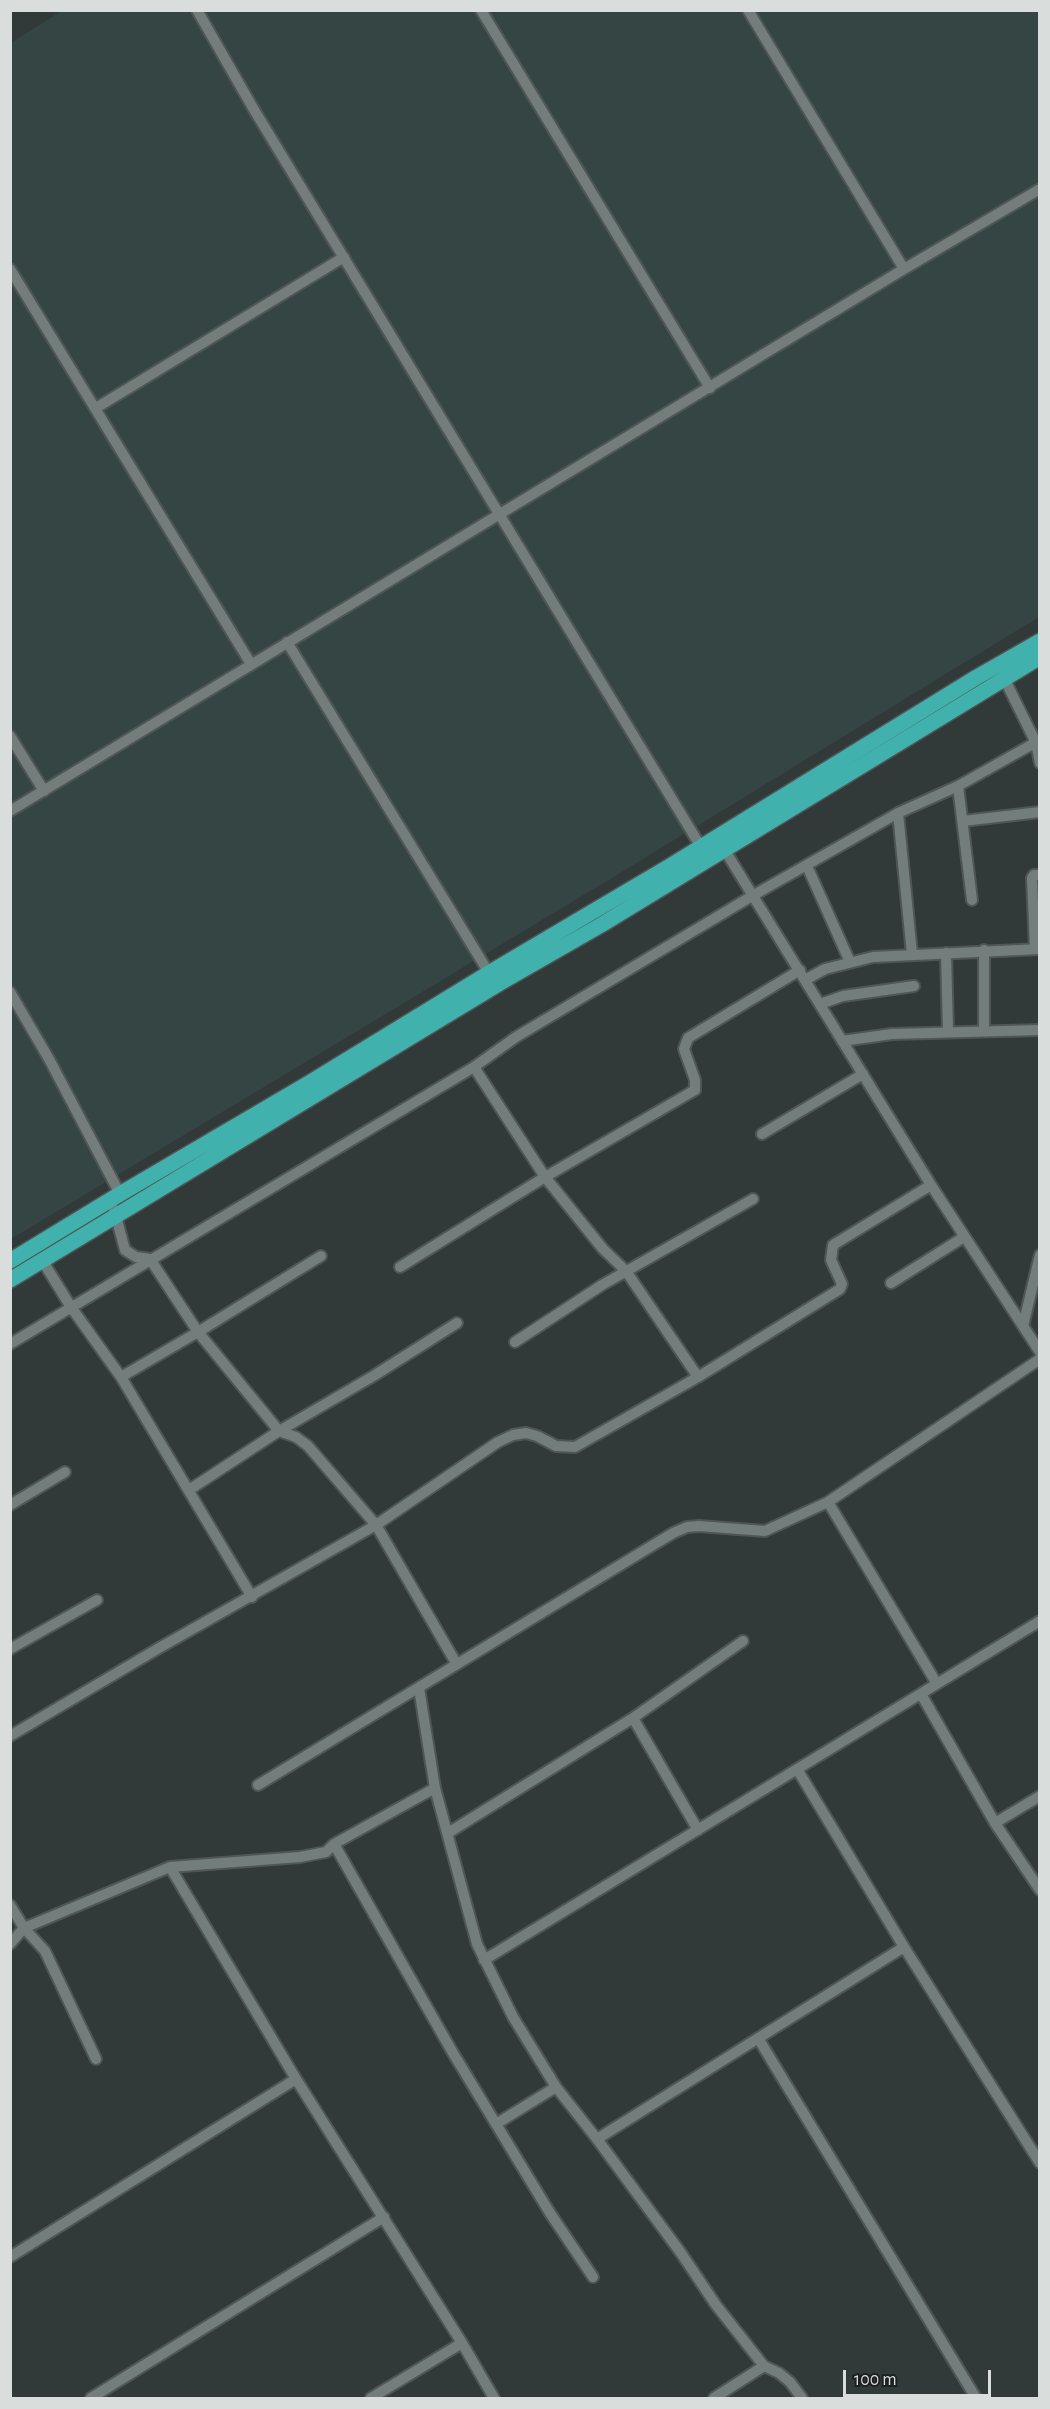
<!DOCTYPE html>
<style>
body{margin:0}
#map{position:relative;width:1050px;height:2409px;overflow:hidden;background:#313939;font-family:"Alegreya Sans",sans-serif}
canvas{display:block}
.frame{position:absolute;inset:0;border:12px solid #d9dedd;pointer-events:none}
.scale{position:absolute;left:843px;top:2370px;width:148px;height:27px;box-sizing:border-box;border:3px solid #d9dedd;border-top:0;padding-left:8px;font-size:18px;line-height:21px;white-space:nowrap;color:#d9dedd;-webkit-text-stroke:4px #1c201f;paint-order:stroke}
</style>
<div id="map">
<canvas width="1050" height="2409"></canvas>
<div class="frame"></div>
<div class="scale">100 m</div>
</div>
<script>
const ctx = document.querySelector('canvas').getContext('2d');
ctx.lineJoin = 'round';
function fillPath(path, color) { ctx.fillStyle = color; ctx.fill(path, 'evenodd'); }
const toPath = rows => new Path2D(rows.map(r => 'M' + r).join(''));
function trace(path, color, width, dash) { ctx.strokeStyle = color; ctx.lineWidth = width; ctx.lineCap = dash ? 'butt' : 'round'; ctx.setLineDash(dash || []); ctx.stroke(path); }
fillPath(toPath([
 [63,10,1039,11,1039,617,617,875,11,1239,11,43]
]), '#344544');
const street = toPath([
 [197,10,253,108,701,847],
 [481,10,710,388],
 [748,10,904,269],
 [10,269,251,664],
 [96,408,344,257],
 [287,642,489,973],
 [1004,678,1036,743,1040,763],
 [10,736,44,791],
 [958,786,972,900],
 [10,811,904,269,1040,189],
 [898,813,912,954],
 [963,821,1040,812],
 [721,844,931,1185,1040,1352],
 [807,866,850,962],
 [1035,949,1032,878,1034,875,1040,875],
 [984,950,984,1031],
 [946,953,948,1032],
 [805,980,825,969,873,957,1040,949],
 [10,992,49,1059,120,1194],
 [820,1004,843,996,914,986],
 [842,1041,892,1034,1040,1030],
 [474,1067,545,1177,603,1249,626,1271,698,1377],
 [762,1134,863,1074],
 [114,1209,125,1250,136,1257,150,1259,198,1332,279,1431,296,1437,308,1446,376,1525,456,1663],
 [42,1260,71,1307,121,1377,252,1597],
 [400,1267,545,1177,695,1090,695,1080,684,1049,688,1038,800,970],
 [891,1283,964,1237],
 [1023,1326,1040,1255],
 [515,1342,602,1285,753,1199],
 [10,1344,474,1067,516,1037,752,896,898,813,958,786,1040,740],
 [121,1377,198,1332,321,1256],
 [189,1490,279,1431,375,1375,457,1323],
 [828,1502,937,1684],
 [10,1505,65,1472],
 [10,1649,97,1600],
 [419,1688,435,1788,477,1944,513,2017,556,2087,597,2139,681,2253,716,2305,764,2366,779,2373,790,2382,802,2398],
 [921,1694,995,1823,1040,1890],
 [633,1718,698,1830],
 [10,1736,159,1648,376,1525,498,1442,513,1435,526,1433,537,1436,556,1446,575,1447,698,1377,840,1289,842,1284,831,1260,833,1245,931,1185],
 [797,1769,904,1947,1040,2163],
 [258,1785,673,1533,687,1527,699,1526,765,1531,828,1502,1040,1359],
 [995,1823,1040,1796],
 [448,1833,633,1718,743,1641],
 [334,1844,453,2053,496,2124,556,2087],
 [170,1867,296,2079,462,2343,494,2398],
 [10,1905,24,1928,45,1951,96,2059],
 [10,1944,24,1928,170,1867,300,1857,326,1852,334,1844,435,1788],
 [484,1960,1040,1621],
 [758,2038,976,2398],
 [496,2124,550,2213,593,2277],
 [597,2139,904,1947],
 [10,2257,296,2079],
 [91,2398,384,2217],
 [371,2398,462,2343],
 [714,2398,764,2366]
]);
const primary = toPath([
 [10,1261,120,1194,309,1083,489,973,670,866,977,677,1040,641],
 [10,1280,500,983,601,925,1040,657]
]);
trace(street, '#4f5655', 14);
trace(primary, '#4f5655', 18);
trace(street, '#737d7c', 10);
trace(primary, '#40b1ac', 15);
</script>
